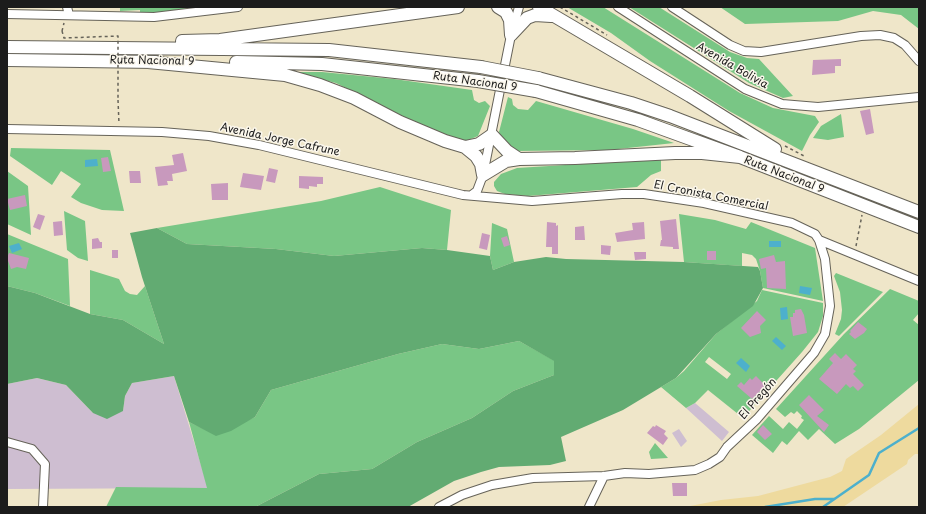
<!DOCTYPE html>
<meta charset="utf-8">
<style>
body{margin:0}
#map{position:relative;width:926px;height:514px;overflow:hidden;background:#efe6c9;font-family:"Playpen Sans",sans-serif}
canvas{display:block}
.frame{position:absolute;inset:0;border:8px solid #1c1c1c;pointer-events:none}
</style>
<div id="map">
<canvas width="926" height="514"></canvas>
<div class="frame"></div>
</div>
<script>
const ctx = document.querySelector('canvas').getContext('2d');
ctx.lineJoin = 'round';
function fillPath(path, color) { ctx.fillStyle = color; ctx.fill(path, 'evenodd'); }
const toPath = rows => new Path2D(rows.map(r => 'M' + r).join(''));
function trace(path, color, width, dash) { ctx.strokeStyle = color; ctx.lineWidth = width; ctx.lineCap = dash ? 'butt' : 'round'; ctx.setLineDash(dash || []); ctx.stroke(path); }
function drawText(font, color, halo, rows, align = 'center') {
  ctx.font = font + ' "Playpen Sans",sans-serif'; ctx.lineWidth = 3; ctx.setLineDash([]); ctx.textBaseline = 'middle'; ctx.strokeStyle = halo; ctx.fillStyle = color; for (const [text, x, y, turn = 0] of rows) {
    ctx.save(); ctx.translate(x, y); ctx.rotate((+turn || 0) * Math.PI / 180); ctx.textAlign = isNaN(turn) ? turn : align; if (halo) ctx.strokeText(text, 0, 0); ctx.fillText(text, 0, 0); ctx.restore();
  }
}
fillPath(toPath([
 [174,376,208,488,7,489,7,384,37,378,66,385,93,413,123,411,125,396,132,383],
 [695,403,729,432,722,441,686,408],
 [679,429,687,441,681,447,672,433]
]), '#cebed1');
fillPath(toPath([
 [120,7,190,7,190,8,140,15,140,10,120,11],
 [567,7,603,7,740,93,773,108,815,116,819,122,810,135,802,151,729,111,650,61,611,33],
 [629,7,659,7,730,52,747,58,759,59,793,96,783,98,749,83],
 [720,7,919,7,919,29,901,15,873,11,838,21,745,24],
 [293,72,322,72,394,79,472,90,474,100,479,103,485,101,490,106,478,136,466,141,427,129,336,83],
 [508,97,512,99,513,105,518,109,528,110,536,101,633,129,674,143,609,150,515,151,501,138,499,132],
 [841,114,844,137,828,140,813,138,821,126],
 [11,148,110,150,124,211,102,210,81,203,71,197,81,184,61,171,52,185,10,156],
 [661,159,661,171,651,175,637,187,528,196,505,194,497,191,494,186,494,182,501,174,517,168],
 [7,171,28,186,31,235,7,224],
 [380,187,451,210,447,250,422,248,334,256,276,249,187,244,157,228,321,201],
 [64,211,85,221,88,261,78,258,67,250],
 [679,214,715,220,746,229,751,222,815,248,823,301,763,288,760,271,756,259,752,255,742,253,742,266,684,262],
 [492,223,507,229,514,262,493,270,490,256],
 [7,234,68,259,70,306,35,293,7,286],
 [90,270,119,279,125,291,130,294,137,295,145,286,164,344,123,320,90,314],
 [836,273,883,292,839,336,835,334,841,319,842,310,840,292,834,276],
 [890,289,919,301,919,313,913,320,919,325,919,380,859,429,835,444,819,429,808,440,799,431,787,445,782,441,773,453,752,435,769,416,783,429,789,422,797,429,804,420,801,418,802,416,797,411,794,414,791,412,785,417,776,409,844,334],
 [762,290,823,303,823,316,818,332,802,352,743,418,708,390,695,403,686,408,661,387,676,378,684,371,716,334,757,301],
 [709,357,731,374,727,379,705,362],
 [519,341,555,361,554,375,513,391,472,418,417,442,372,469,319,474,255,507,106,507,116,487,207,488,189,422,216,435,255,417,271,390,398,354,442,344,479,349],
 [655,443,668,458,651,459,649,452]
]), '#79c685');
fillPath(toPath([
 [157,228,187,244,276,249,334,256,422,248,447,250,490,256,493,270,514,262,546,257,566,259,684,262,758,267,760,271,763,288,753,306,716,334,676,378,623,410,561,437,566,461,550,465,499,467,481,472,454,481,408,507,255,507,319,474,372,469,417,442,472,418,513,391,554,375,554,361,519,341,479,349,442,344,398,354,271,390,255,417,231,431,216,436,189,422,174,376,132,383,125,396,123,411,107,419,93,413,66,385,37,378,7,384,7,286,35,293,90,314,123,320,164,344,142,277,130,233]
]), '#62ab72');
fillPath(toPath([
 [919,404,919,454,915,454,908,460,907,464,843,507,685,507,721,500,758,496,830,477,842,471,846,459,881,435]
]), '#eeda9e');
fillPath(toPath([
 [97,159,98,166,85,167,85,160],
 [769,241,781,241,781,247,769,247],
 [19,243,22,249,12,253,9,246],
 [800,286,812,288,810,295,799,293],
 [787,307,788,319,781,320,780,308],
 [776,337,786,346,782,350,772,341],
 [741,358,750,366,746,372,736,363]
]), '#4db0cc');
trace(toPath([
 [765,507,815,499,834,499],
 [823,507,869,475,879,453,919,428]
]), '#4db0cc', 2.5);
fillPath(toPath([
 [841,59,841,66,835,66,835,73,812,75,813,60],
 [870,109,874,133,866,135,860,111],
 [183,153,187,171,172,174,173,181,167,181,168,185,158,186,155,167,174,165,172,155],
 [108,157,111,171,103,172,101,158],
 [269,168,278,170,275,183,266,181],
 [129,171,140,171,141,183,130,183],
 [243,173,264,176,261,190,240,187],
 [299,176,323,177,323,184,317,184,317,187,309,186,309,189,299,188],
 [228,183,228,200,212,200,211,184],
 [25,195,27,206,10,210,7,199],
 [38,214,45,216,40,230,33,227],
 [676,219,679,249,673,249,673,247,660,246,661,240,662,240,660,221],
 [62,221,63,235,54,236,53,222],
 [547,222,556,223,556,226,558,225,558,254,552,254,552,247,546,247],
 [644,222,645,239,617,242,615,233,633,230,632,223],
 [584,226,585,240,575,240,575,227],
 [482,233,490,235,487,250,479,248],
 [507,236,510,245,504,247,501,238],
 [98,238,100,242,102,242,102,248,92,249,92,239],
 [601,245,611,246,610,255,601,254],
 [112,250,118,250,118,258,112,258],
 [707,251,716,251,716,260,707,260],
 [634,252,646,252,646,259,635,260],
 [9,253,29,258,26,269,17,267,11,269,7,258],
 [774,255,776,262,785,261,786,289,767,288,766,268,761,269,759,259],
 [801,309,804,315,807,333,793,336,790,317,793,317,793,313,795,313,795,310],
 [757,311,766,320,760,326,761,333,750,337,741,328],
 [858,322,867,329,864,333,855,339,849,334,851,332,850,331],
 [835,353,841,359,846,354,857,365,853,369,856,371,853,374,864,385,858,391,853,386,850,388,846,384,837,394,819,379,833,363,829,359],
 [756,376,766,386,752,399,737,386,741,382,744,385,750,378,752,380],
 [809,395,824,410,817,416,829,425,824,432,799,405],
 [656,425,666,431,664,434,668,438,663,445,647,433,653,426,655,427],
 [763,425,772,434,765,440,757,432],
 [672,483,687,483,687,496,673,496]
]), '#c899bd');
const minor = toPath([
 [67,7,69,15],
 [618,7,745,89,782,104,818,107,919,97],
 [672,7,730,45,744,51,761,52,861,36,880,35,894,38,905,45,919,61],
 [7,14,154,17,238,7],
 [7,129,162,132,209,136,259,145,463,195,532,201,622,194,644,194,704,203,792,223,815,234,819,240,825,259,830,306,825,334,814,353,757,419,727,447,720,457,709,464,695,470,649,474,625,473,604,476,533,478,492,485,462,495,439,507],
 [473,194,477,191,483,175,511,35,519,7],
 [819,240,919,281],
 [7,442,32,449,45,464,43,507],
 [589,507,604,476]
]);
const highway = toPath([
 [498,7,506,12,510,20,511,35],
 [539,7,690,96,775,149],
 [511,35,527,18,535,15,551,16],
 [182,41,220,40,458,7],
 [7,47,329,50,481,67],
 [7,60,156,62],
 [148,62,285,75,320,85,354,98,400,122,445,141,465,147,479,144,492,135,507,151,519,159,575,158,675,153,702,153,740,157],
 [236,62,322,64,478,81],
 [538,78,631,103,670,116,919,212],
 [536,91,638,120,740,157,919,227],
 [465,147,476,156,481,164,483,175,506,161,519,159]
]);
trace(minor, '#666359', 10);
trace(highway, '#666359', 14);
trace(toPath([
 [560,7,607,35],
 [62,31,64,23],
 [118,100,119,124],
 [785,146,806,157],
 [856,246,862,215]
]), '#666359', 1.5, [3, 3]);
trace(minor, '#fff', 8);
trace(highway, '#fff', 12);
const highwayBridge = toPath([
 [481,67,538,78],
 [478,81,536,91]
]);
trace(highwayBridge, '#666359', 14, []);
trace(toPath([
 [62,31,64,38,118,36,118,100]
]), '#666359', 1.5, [3, 3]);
trace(highwayBridge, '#fff', 12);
drawText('11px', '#1c1c1c', '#fbf7ec', [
 ["Ruta Nacional 9",152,61,1],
 ["Avenida Bolivia",732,66,30],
 ["Ruta Nacional 9",475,82,8],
 ["Avenida Jorge Cafrune",280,140,12],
 ["Ruta Nacional 9",784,175,21],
 ["El Cronista Comercial",711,196,11],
 ["El Pregón",758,399,-49]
]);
</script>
